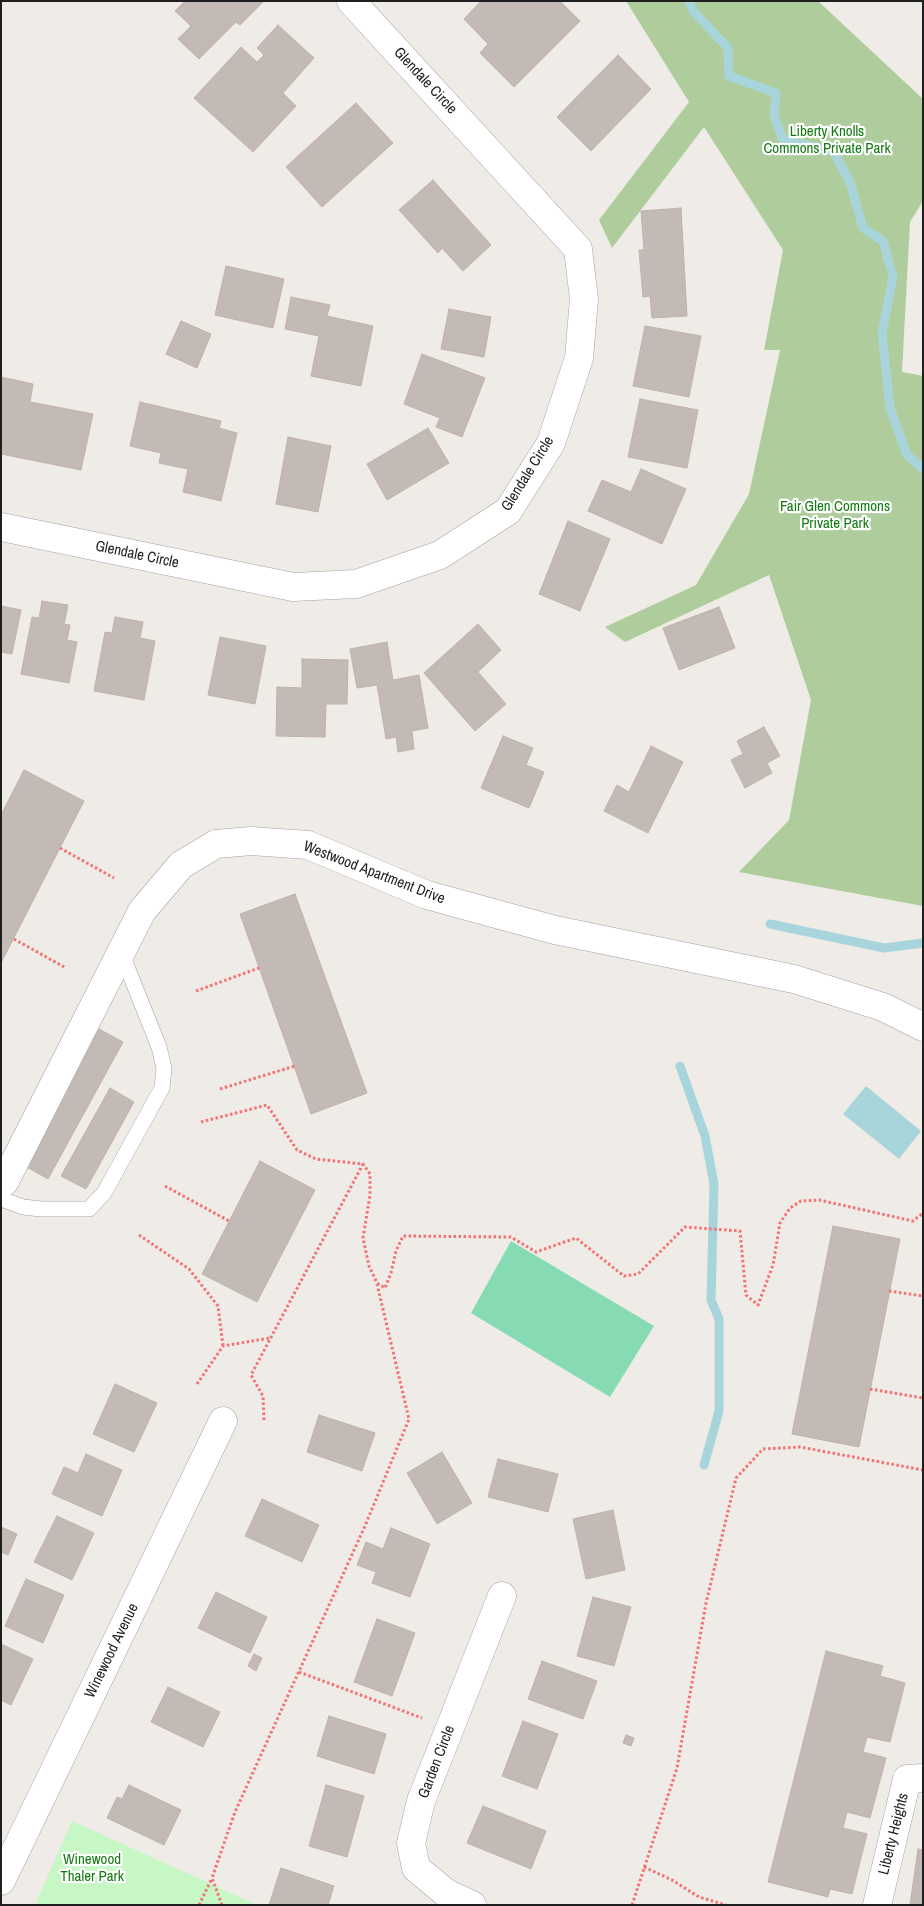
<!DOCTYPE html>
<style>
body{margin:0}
#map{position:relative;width:924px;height:1906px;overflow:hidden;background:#efebe6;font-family:"Archivo Narrow",sans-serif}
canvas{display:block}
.frame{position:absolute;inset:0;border:2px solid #1f1f1f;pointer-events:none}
</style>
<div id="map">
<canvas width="924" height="1906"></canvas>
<div class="frame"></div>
</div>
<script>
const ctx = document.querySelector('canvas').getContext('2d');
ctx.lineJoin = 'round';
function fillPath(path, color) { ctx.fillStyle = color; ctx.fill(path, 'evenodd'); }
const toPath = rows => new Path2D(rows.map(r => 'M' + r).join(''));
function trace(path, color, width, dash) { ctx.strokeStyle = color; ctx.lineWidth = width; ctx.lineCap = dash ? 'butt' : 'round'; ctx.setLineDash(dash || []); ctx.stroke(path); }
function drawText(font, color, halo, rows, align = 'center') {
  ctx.font = font + ' "Archivo Narrow",sans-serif'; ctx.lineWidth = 4.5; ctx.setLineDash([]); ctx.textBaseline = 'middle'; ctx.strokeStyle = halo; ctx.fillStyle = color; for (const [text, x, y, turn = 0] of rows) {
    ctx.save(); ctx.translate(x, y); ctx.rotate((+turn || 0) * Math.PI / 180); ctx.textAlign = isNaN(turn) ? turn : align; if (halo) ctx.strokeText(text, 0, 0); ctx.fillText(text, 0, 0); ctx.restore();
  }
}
fillPath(toPath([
 [626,1,818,1,923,99,923,201,910,222,902,372,923,376,923,906,739,872,789,820,811,700,769,575,625,642,605,627,696,585,749,494,780,350,764,350,783,250,704,127,612,248,599,220,689,102]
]), '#afcd9c');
fillPath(toPath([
 [72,1821,257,1905,35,1905]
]), '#c6f7c5');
fillPath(toPath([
 [511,1241,654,1326,610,1397,471,1313]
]), '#87dbb2');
fillPath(toPath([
 [866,1086,921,1131,899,1159,843,1114]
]), '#a8d5db');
trace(toPath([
 [689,1,693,11,728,48,729,76,776,93,774,115,783,140,833,151,850,182,863,228,883,241,893,277,882,333,890,408,907,455,923,469],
 [770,924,884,948,923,943],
 [680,1066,705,1136,714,1184,711,1300,719,1319,719,1411,704,1465]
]), '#a8d5db', 9);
const building = toPath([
 [185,1,264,1,240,25,236,22,199,59,178,39,191,26,175,11,185,1],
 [481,1,560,1,580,21,514,87,480,53,488,44,464,19,481,1],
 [278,25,314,58,283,93,296,106,253,152,194,98,241,47,257,62,264,55,257,48,278,25],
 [618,55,651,89,591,151,557,117,618,55],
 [356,103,393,143,322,207,286,167,356,103],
 [433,180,491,245,463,271,442,248,438,253,399,210,433,180],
 [681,208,687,316,652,318,650,296,643,297,639,250,644,250,641,211,681,208],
 [226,266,284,279,273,328,215,315,226,266],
 [291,297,330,305,327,316,373,326,361,386,311,376,319,336,285,329,291,297],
 [449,309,491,317,484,357,441,349,449,309],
 [181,321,211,334,197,368,166,354,181,321],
 [645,326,701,336,689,397,633,386,645,326],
 [422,354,485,378,462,437,436,427,440,418,404,404,422,354],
 [1,377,33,384,30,402,93,414,81,470,1,454,1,377],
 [640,399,698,410,687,468,628,457,640,399],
 [140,402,221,421,219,428,237,433,221,501,183,492,188,469,159,463,161,453,130,446,140,402],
 [428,428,449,463,387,500,367,464,428,428],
 [288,437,331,446,318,512,276,504,288,437],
 [641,469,686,489,662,544,588,511,602,480,631,492,641,469],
 [568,521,610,539,580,611,539,594,568,521],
 [42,601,68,605,64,624,70,625,67,640,77,642,69,683,21,674,32,617,39,618,42,601],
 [1,606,21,610,12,654,1,652,1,606],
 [719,607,735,648,679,670,663,628,719,607],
 [115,617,143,622,140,638,155,641,144,700,94,691,105,632,112,633,115,617],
 [478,624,501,650,478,672,506,704,475,731,424,673,478,624],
 [220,637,266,646,255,704,208,695,220,637],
 [387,642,393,680,419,675,428,728,412,731,414,749,398,752,396,737,386,739,377,685,357,688,350,649,387,642],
 [302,659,348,660,347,704,326,704,325,737,276,736,277,687,302,688,302,659],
 [764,727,780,756,767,763,772,773,745,788,731,760,743,754,737,741,764,727],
 [503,736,533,748,526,765,544,772,529,808,481,788,503,736],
 [651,746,683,762,648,833,604,811,617,785,629,792,651,746],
 [24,770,84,801,1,963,1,815,24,770],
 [295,894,367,1093,311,1114,240,914,295,894],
 [99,1029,123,1042,48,1179,25,1166,99,1029],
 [110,1088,134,1102,86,1189,61,1176,110,1088],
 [260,1161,315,1190,257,1302,202,1274,260,1161],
 [833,1226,900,1239,859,1447,792,1434,833,1226],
 [115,1384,157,1403,134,1452,93,1434,115,1384],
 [319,1415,375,1433,362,1471,307,1452,319,1415],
 [442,1452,472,1503,437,1524,407,1473,442,1452],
 [86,1454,122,1470,102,1516,52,1494,64,1467,78,1473,86,1454],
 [498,1459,558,1474,548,1512,488,1497,498,1459],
 [262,1499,319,1525,302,1562,245,1536,262,1499],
 [613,1510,625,1570,586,1579,573,1519,613,1510],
 [57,1516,94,1533,72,1580,34,1562,57,1516],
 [1,1527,17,1534,8,1555,1,1552,1,1527],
 [391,1528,430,1544,410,1597,372,1583,376,1572,357,1565,366,1542,383,1549,391,1528],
 [26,1579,64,1595,43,1643,5,1626,26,1579],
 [216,1592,267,1617,250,1653,198,1628,216,1592],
 [593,1597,631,1607,614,1666,577,1656,593,1597],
 [377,1619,415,1633,392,1696,354,1682,377,1619],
 [1,1644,33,1659,11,1705,1,1700,1,1644],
 [826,1651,883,1666,880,1676,905,1683,890,1742,867,1737,863,1752,886,1758,870,1818,847,1812,843,1828,867,1834,852,1894,830,1889,828,1897,768,1882,826,1651],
 [254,1654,262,1658,256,1671,248,1666,254,1654],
 [542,1661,597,1681,583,1719,528,1699,542,1661],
 [168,1687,220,1712,203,1747,151,1722,168,1687],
 [329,1716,386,1734,374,1774,317,1756,329,1716],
 [523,1721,558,1734,537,1789,502,1776,523,1721],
 [626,1735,634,1738,631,1746,623,1743,626,1735],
 [129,1785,181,1810,164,1845,107,1818,117,1797,122,1799,129,1785],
 [326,1785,364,1796,347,1857,309,1846,326,1785],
 [483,1806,546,1831,531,1869,467,1843,483,1806],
 [918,1849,923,1850,923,1905,910,1905,918,1849],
 [281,1868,334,1886,328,1905,269,1905,281,1868]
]);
fillPath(building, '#c4bab5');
trace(building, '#c0b1a8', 1);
const lane = toPath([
 [1,1199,23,1207,41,1209,89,1209,104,1193,162,1088,164,1068,159,1047,121,952]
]);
const street = toPath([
 [1,527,293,587,356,584,440,555,508,511,551,443,579,358,584,299,578,249,351,1],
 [1,1184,5,1181,142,911,181,865,216,844,251,841,308,845,427,895,555,930,794,979,883,1007,923,1027],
 [1,1881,223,1421],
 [472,1905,446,1893,416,1868,411,1843,421,1801,502,1596],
 [877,1905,907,1779,923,1778]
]);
trace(lane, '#a3a3a3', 16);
trace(street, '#a3a3a3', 29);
trace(toPath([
 [60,848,114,878],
 [14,939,66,968],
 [196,991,259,968],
 [220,1089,295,1066],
 [201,1122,267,1105,297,1150,316,1159,363,1164,370,1174,370,1195,363,1238,369,1266,377,1283,385,1288,391,1273,396,1251,403,1236,511,1237,536,1252,576,1238,624,1276,638,1274,685,1227,740,1231,746,1295,758,1305,773,1265,780,1223,790,1208,801,1201,819,1200,913,1221,923,1213],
 [165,1186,229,1221],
 [139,1235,189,1269,218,1306,223,1346],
 [889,1291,923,1296],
 [197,1384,223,1346,270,1338],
 [870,1389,923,1398],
 [264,1420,263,1396,251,1375,363,1164],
 [299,1672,422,1718],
 [644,1867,672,1880,699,1897,726,1905],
 [199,1905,212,1878],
 [222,1905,212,1878,235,1812,365,1526,409,1419,377,1284],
 [632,1905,677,1768,706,1603,736,1478,763,1449,800,1447,923,1470]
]), '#f47272', 3, [2.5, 2.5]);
trace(lane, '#fff', 15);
trace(street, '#fff', 28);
drawText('15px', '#1f1f1f', '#fff', [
 ["Glendale Circle",425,81,47],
 ["Glendale Circle",528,474,-58],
 ["Glendale Circle",137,555,12],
 ["Westwood Apartment Drive",374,873,21],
 ["Winewood Avenue",112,1651,-64],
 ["Garden Circle",437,1762,-69],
 ["Liberty Heights",894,1834,-76]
]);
drawText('15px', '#127a10', '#fff', [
 ["Liberty Knolls",827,132],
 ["Commons Private Park",827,149],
 ["Fair Glen Commons",835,507],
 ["Private Park",835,524],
 ["Winewood",92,1860],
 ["Thaler Park",92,1877]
]);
</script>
